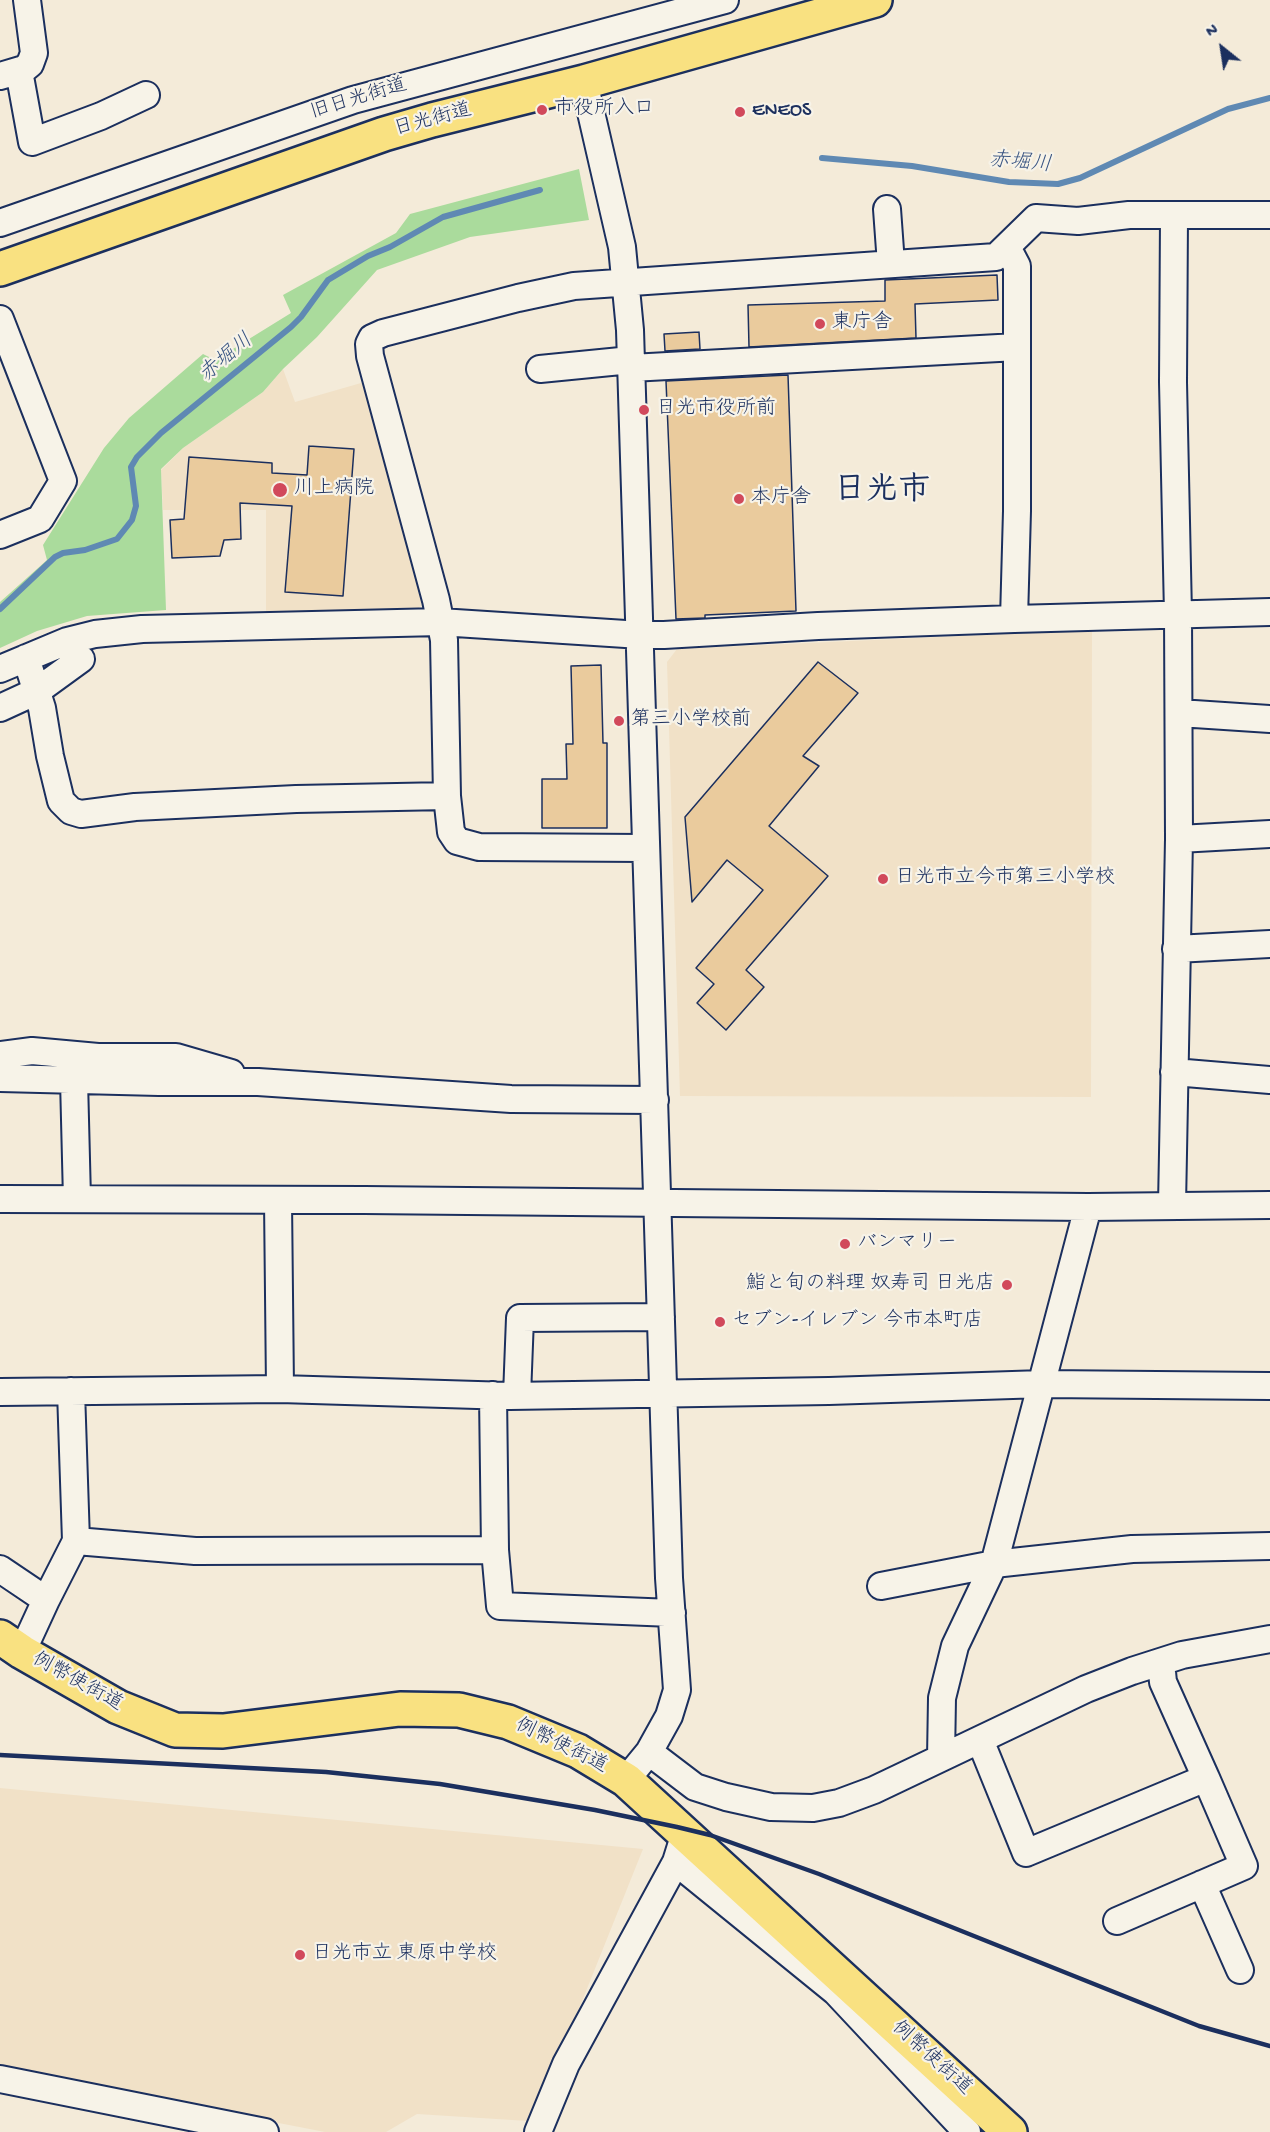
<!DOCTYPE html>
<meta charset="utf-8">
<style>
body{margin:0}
#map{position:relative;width:1270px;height:2132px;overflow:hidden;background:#f4ebd9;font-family:"Gochi Hand",sans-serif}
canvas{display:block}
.north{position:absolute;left:1192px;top:18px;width:60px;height:60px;-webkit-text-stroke:4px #f7f3e8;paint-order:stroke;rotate:330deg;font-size:16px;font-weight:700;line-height:24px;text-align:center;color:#1b2f5e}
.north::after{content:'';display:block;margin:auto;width:21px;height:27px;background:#1b2f5e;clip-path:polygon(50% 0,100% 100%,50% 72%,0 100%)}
</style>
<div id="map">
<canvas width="1270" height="2132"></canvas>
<div class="north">N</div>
</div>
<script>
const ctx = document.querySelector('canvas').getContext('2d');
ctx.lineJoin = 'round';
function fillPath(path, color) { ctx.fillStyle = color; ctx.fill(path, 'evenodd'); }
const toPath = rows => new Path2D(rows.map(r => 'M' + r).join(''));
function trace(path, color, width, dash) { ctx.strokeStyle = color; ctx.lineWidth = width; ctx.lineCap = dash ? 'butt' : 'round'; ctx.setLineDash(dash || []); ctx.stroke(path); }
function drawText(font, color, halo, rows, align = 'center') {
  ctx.font = font + ' "Gochi Hand","Klee One",sans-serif'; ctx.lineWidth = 4.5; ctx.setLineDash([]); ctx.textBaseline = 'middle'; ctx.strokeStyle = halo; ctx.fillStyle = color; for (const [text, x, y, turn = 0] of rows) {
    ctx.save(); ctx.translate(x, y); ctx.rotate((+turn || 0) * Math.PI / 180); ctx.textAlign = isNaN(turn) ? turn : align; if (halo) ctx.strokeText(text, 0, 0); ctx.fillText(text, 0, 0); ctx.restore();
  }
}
fillPath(toPath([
 [283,369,295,402,368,381,428,595,424,604,417,609,266,613,266,510,163,510,161,470,183,448,263,392],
 [1092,630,1091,1097,680,1096,667,662,677,649],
 [0,1788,643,1849,558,2061,544,2122,417,2114,386,2132,325,2132,0,2069]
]), '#f1e1c7');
fillPath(toPath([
 [579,169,589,220,470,237,377,270,317,337,283,369,263,392,183,448,161,469,166,610,87,616,37,631,0,648,0,602,47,560,43,545,104,448,129,418,203,354,215,360,291,313,283,295,396,233,410,214]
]), '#aadb9c');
trace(toPath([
 [822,158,912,166,1009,182,1058,184,1080,178,1228,109,1270,98],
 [0,609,55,557,63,553,85,550,117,539,132,520,136,506,131,467,137,457,161,433,291,327,301,317,328,280,368,256,390,247,443,217,540,190]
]), '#5f89b3', 6);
const building = toPath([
 [997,275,998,300,915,304,916,338,749,347,748,305,885,301,885,280,997,275],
 [699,332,700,349,665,351,664,334,699,332],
 [788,375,796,611,705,615,705,618,676,619,666,381,788,375],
 [309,446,354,449,343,596,285,592,292,506,240,503,241,539,224,540,220,556,172,558,170,520,184,519,189,457,272,463,272,473,307,475,309,446],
 [818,662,858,693,803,756,819,766,769,826,828,876,746,970,764,987,726,1030,697,1003,714,984,696,968,763,890,727,860,692,902,685,817,818,662],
 [601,665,603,743,607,743,607,828,542,828,542,779,567,779,566,744,573,744,571,666,601,665]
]);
fillPath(building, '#eacb9d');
trace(building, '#1b2f5e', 1.5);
const minor = toPath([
 [19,71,32,142,101,116,146,95],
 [0,76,24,69,30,64,34,53,27,0],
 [584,82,622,247,630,330,669,1578,677,1690,669,1716,649,1752,626,1780],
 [887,209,891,264],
 [0,223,353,100,725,0],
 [1007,247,1017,266,1017,511,1014,619],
 [0,319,63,481,40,519,0,535],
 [631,368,1017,347],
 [540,369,631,360],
 [26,658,42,708,50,756,61,801,71,811,81,814,135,807,296,799,447,796],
 [0,669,67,641,95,634,142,629,440,622,641,635,664,635,818,626,1014,619,1270,612],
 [0,708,37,691,81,659],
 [1179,713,1270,719],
 [1179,839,1270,834],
 [645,848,479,847,457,841,451,832,447,796,444,640,436,600,370,356,369,344,372,338,383,333,518,298,574,286,996,257,1036,218,1078,221,1129,215,1270,215],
 [1176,949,1270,944],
 [0,1055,32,1051,98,1057,176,1057,231,1073],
 [1174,1072,1270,1080],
 [0,1078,159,1082,258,1082,511,1099,655,1100],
 [74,1080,77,1199],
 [0,1199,364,1200,1088,1207,1270,1205],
 [278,1200,280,1389],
 [1172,1205,1179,839,1178,614,1173,382,1174,216],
 [0,1392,280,1389,510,1396,829,1391,1043,1384,1270,1386],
 [493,1395,495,1550,500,1606,672,1613],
 [517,1396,520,1318,661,1317],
 [76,1541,195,1551,495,1550],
 [0,1569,46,1600,76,1541,71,1391],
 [881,1586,994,1564,1132,1549,1270,1546],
 [22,1652,46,1600],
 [980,1740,1026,1853,1206,1778,1163,1682,1161,1662],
 [649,1752,695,1787,726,1797,771,1807,813,1808,839,1803,874,1790,1086,1689,1132,1671,1182,1655,1270,1639],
 [941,1758,942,1698,955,1646,994,1564,1088,1207],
 [676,1862,836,1992,967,2132],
 [1202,1884,1240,1970],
 [1117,1921,1244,1866,1206,1778],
 [0,2079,265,2132],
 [538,2132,566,2064,676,1862,681,1846]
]);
const highway = toPath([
 [0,269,384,134,432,120,584,82,875,0],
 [0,1637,22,1652,118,1707,175,1730,223,1731,400,1709,459,1710,508,1722,578,1751,626,1780,1010,2132]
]);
trace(minor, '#1b2f5e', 30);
trace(highway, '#1b2f5e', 38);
trace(minor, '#f7f3e8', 26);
trace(highway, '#f9e181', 33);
trace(toPath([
 [0,1755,326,1772,440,1784,595,1810,677,1827,710,1835,819,1874,1199,2026,1270,2046]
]), '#1b2f5e', 4.5);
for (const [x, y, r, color] of [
 [542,110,6,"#d1495b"],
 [740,112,6,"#d1495b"],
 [820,324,6,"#d1495b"],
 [644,410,6,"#d1495b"],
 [280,490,8,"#d1495b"],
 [739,499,6,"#d1495b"],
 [619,721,6,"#d1495b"],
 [883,879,6,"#d1495b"],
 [845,1244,6,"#d1495b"],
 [1007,1285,6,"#d1495b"],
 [720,1322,6,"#d1495b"],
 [300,1955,6,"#d1495b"]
]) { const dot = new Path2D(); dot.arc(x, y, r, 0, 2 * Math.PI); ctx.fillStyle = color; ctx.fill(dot); trace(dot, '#f7f3e8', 2); }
drawText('20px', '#1b2f5e', '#f7f3e8', [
 ["旧日光街道",359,100,-17],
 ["日光街道",433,121,-15],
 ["例幣使街道",77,1683,29],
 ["例幣使街道",561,1747,26],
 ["例幣使街道",931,2059,42]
]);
drawText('20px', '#1b2f5e', '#f7f3e8', [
 ["市役所入口",554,110],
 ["ENEOS",752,112],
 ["東庁舎",832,324],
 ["日光市役所前",656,410],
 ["川上病院",294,490],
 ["本庁舎",751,499],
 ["第三小学校前",631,721],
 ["日光市立今市第三小学校",895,879],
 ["バンマリー",857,1244],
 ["鮨と旬の料理 奴寿司 日光店",995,1285,"right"],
 ["セブン-イレブン 今市本町店",732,1322],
 ["日光市立 東原中学校",312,1955]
], 'left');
drawText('italic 21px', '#385482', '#f7f3e8', [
 ["赤堀川",1020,164,5],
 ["赤堀川",227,359,-40]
]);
drawText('bold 32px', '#1b2f5e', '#f7f3e8', [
 ["日光市",882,493]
]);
</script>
